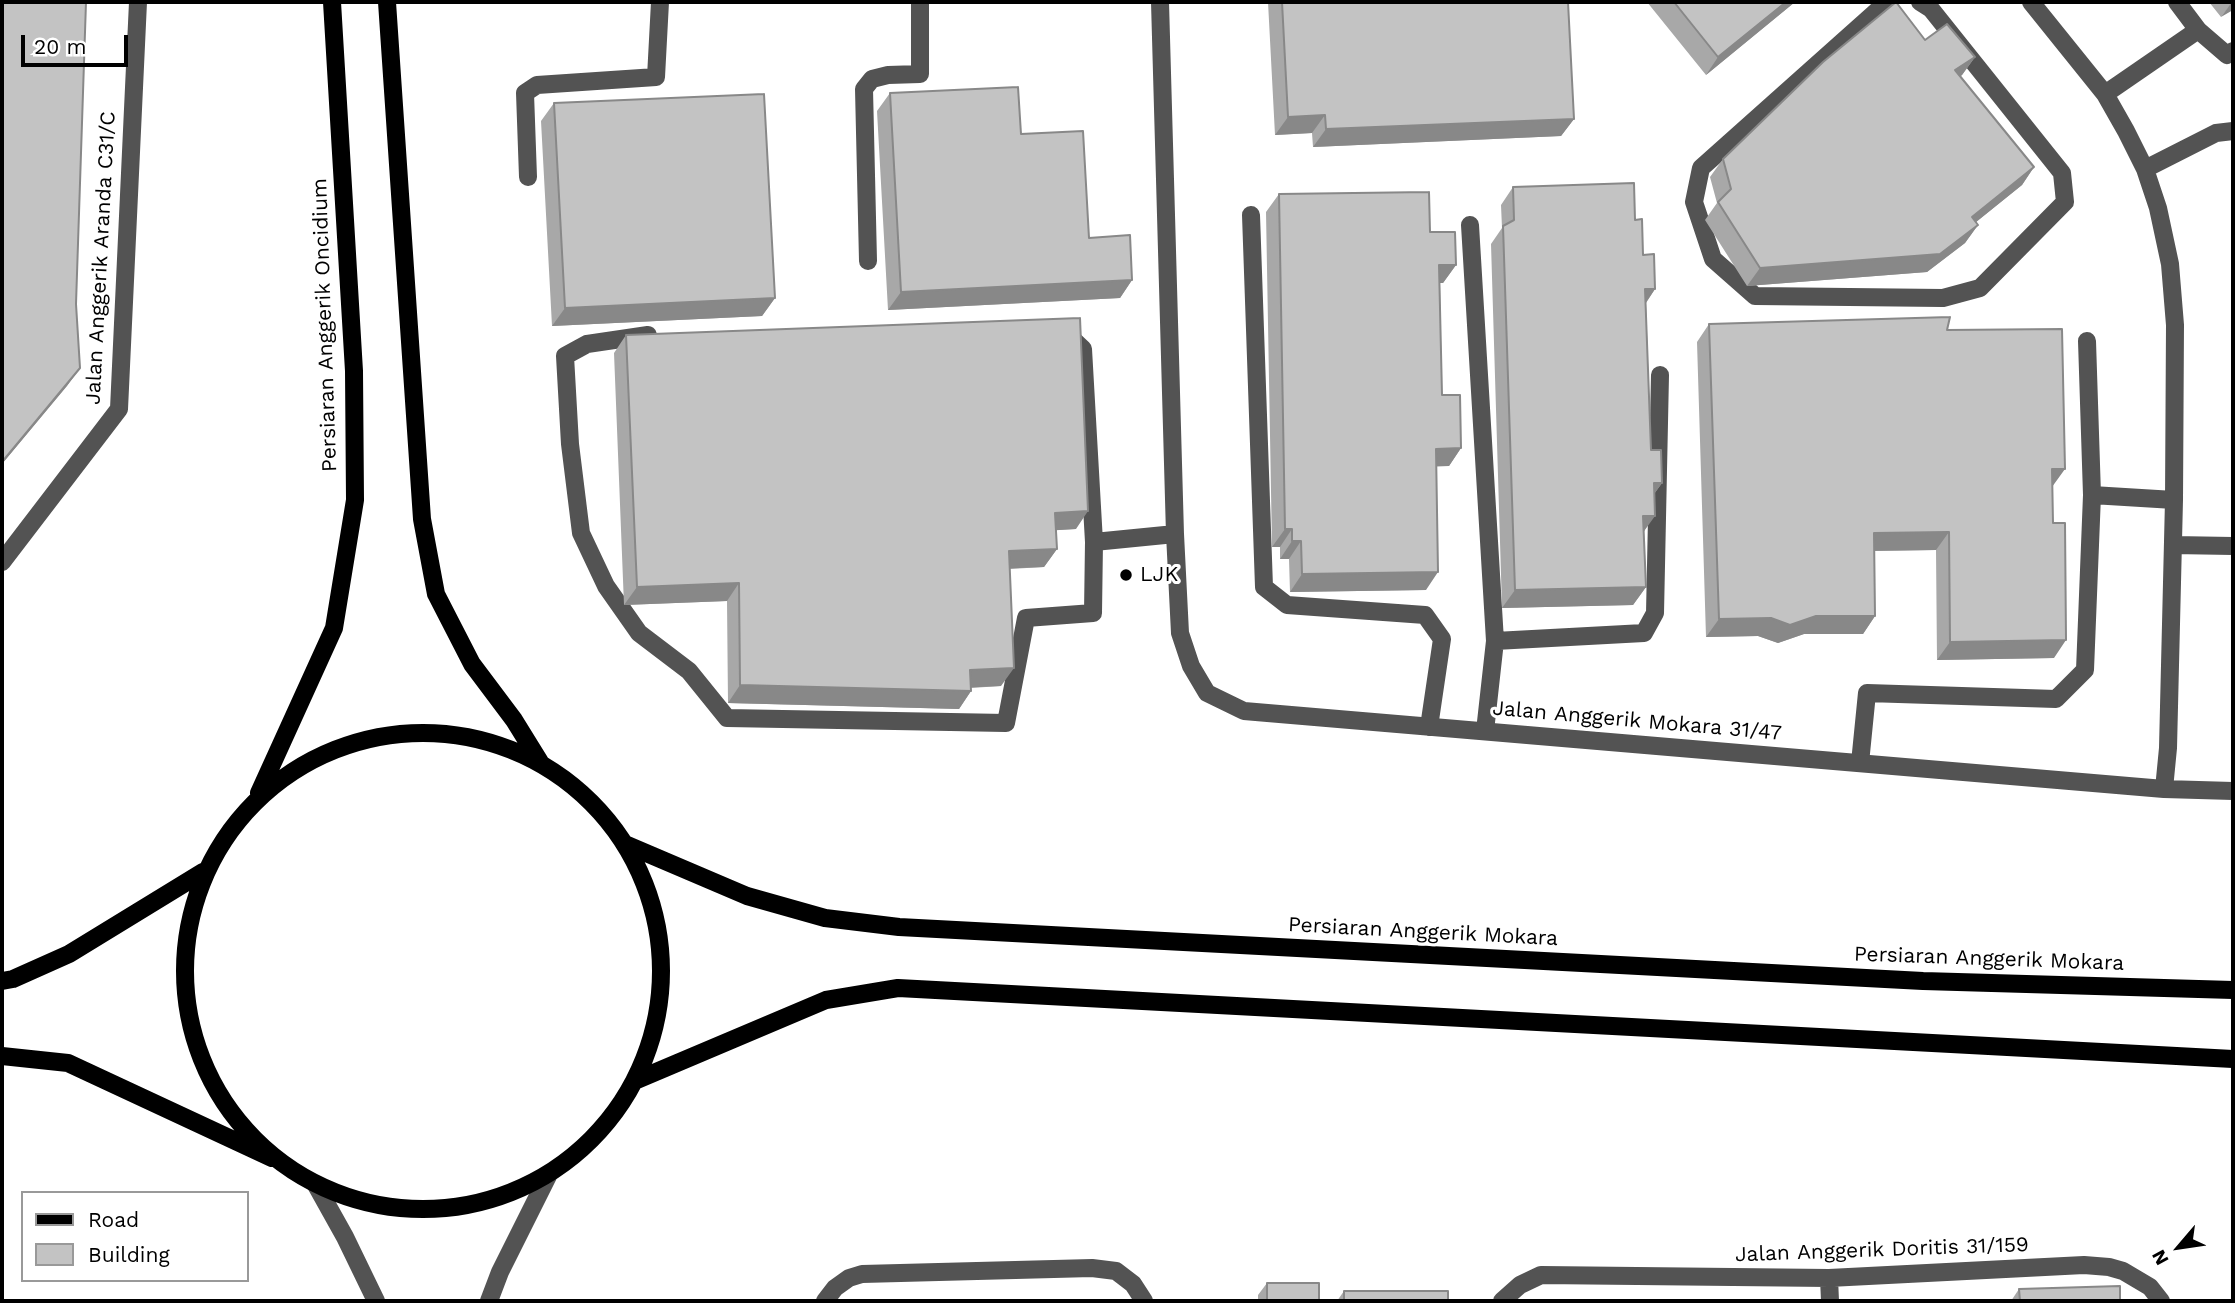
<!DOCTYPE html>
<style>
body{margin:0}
#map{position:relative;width:2235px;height:1303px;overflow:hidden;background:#fff;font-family:"Work Sans",sans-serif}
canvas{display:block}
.frame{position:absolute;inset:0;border:4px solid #000;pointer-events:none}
.legend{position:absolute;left:21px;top:1191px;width:228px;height:91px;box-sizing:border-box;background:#fff;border:2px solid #999;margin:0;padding:9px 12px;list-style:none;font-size:21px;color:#000}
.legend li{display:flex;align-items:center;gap:14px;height:35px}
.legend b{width:35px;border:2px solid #999}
.north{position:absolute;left:2144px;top:1212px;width:70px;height:70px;-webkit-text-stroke:5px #fff;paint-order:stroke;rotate:241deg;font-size:19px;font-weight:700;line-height:28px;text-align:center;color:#000}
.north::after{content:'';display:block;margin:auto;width:24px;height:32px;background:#000;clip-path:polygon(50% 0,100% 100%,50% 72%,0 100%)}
.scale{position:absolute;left:21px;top:35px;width:107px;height:32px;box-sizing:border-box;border:4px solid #000;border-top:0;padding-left:9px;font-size:21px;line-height:24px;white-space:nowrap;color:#000;-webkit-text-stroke:5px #fff;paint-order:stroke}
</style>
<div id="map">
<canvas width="2235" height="1303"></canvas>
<div class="frame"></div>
<ul class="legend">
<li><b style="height:9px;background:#000"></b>Road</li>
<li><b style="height:19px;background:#c3c3c3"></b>Building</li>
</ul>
<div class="north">N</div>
<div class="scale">20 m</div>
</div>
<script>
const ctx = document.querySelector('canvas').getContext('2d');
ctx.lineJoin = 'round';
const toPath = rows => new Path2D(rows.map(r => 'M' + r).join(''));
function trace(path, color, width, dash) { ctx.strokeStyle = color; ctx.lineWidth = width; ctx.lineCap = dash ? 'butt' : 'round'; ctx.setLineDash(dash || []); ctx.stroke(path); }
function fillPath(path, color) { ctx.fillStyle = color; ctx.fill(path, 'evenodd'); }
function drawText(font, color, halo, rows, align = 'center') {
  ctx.font = font + ' "Work Sans",sans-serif'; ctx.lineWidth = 6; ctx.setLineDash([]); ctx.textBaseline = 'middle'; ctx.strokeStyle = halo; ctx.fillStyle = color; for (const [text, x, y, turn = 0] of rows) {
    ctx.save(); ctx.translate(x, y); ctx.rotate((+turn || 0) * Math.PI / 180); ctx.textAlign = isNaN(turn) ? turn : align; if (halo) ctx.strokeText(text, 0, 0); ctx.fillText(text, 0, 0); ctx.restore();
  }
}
trace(toPath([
 [1160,2,1175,534,1180,633,1191,666,1207,693,1244,711,2164,789,2233,791],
 [1887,2,1701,168,1694,202,1713,259,1755,296,1943,298,1980,288,2065,202,2062,173,1931,9,1920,2],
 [2031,2,2105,94,2126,131,2145,169,2158,208,2170,264,2175,325,2174,500,2168,748,2164,789],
 [2177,2,2198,30,2227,55,2233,51],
 [2105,94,2198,30],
 [2145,169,2216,133,2233,131],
 [528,177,525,93,537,85,656,77,660,2],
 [1251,215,1264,587,1287,605,1425,615,1442,639,1429,727],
 [1470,225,1495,641],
 [868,261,864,89,872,79,888,75,920,74,920,2],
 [1064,331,1083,349,1094,542],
 [648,335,587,344,565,356,570,444,581,533,606,586,639,633,689,671,727,718,1006,723,1026,618,1093,613,1094,542,1175,534],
 [2087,341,2092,495],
 [2173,545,2233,546],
 [2,562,119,409,138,2],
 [1485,731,1495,641,1644,633,1655,613,1660,375],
 [1860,763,1867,693,2056,699,2085,670,2092,495,2174,500],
 [316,1185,345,1237,376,1301],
 [1829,1278,1830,1301],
 [489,1301,500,1272,548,1176],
 [825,1301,835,1288,849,1278,862,1274,1092,1268,1116,1271,1133,1284,1144,1301],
 [1502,1301,1520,1285,1541,1275,1829,1278,2084,1265,2109,1267,2123,1271,2150,1287,2161,1301]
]), '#535353', 18);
trace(toPath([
 [387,2,422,519,436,594,472,664,514,720,540,762],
 '185 971a238 238 0 1 1 476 0a238 238 0 1 1-476 0Z',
 [259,793,334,628,355,500,354,371,332,2],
 [625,844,747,896,825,918,899,927,1923,981,2233,990],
 [2,981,13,979,69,954,203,872],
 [2,1056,68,1063,272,1158],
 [637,1080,826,1000,898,988,2233,1059]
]), '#000', 18);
fillPath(toPath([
 [1268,2,1568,2,1574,119,1561,136,1313,147,1312,133,1275,135],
 [1647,2,1795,2,1706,75],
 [2209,2,2233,2,2221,17],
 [1925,40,1975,57,1962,75,1960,77,2034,167,2022,185,1976,222,1978,225,1965,243,1927,272,1747,286,1705,220,1717,203,1710,177,1723,159],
 [890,93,1021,134,1089,238,1132,280,1120,298,888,310,877,111],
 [554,103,775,298,762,316,552,326,541,121],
 [1513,187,1635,220,1643,255,1655,289,1646,303,1651,450,1662,483,1654,494,1644,532,1646,587,1633,605,1502,608,1491,244,1502,228,1501,205],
 [1279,194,1430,232,1456,265,1443,283,1440,283,1442,395,1461,448,1449,466,1436,466,1426,590,1290,592,1289,559,1280,559,1280,547,1272,547,1266,212],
 [1709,324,1947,330,2052,486,2054,658,1937,660,1936,550,1874,551,1875,616,1863,634,1804,634,1778,643,1758,636,1706,637,1697,342],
 [626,335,1076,529,1056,530,1057,549,1044,567,1010,569,1001,686,971,688,971,691,959,709,728,703,727,601,624,605,614,353],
 [1267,1283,1319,1301,1217,1301,1218,1300,1258,1300,1258,1295],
 [2019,1289,2120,1301,2011,1301],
 [1344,1291,1448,1301,1337,1301]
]), '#a8a8a8');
fillPath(toPath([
 [1786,2,1795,2,1706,75,1718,57],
 [2232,2,2233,2,2233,10,2221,17],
 [1975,57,1962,75,1942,88,1955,70],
 [1325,115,1312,133,1275,135,1288,117],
 [1574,119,1561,136,1313,147,1326,129],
 [2034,167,2022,185,1960,235,1972,217],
 [1978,225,1965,243,1927,272,1747,286,1760,268],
 [1439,265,1456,265,1443,283,1427,283],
 [1132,280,1120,298,888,310,901,292],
 [1645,289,1655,289,1643,307],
 [775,298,762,316,552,326,565,308],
 [80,368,67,386,2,464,2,462],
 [1461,448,1449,466,1423,467,1436,449],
 [2052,469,2065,469,2052,487],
 [1654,483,1662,483,1649,501],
 [1088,511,1076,529,1043,531,1055,513],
 [1643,516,1655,516,1642,534],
 [1285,529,1292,529,1280,547,1272,547],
 [1949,532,1936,550,1862,551,1874,533],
 [1292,541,1301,541,1289,559,1280,559],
 [1057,549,1044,567,996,569,1009,551],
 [1438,572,1426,590,1290,592,1302,574],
 [739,583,727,601,624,605,637,587],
 [1646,587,1633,605,1502,608,1515,590],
 [1816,616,1875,616,1863,634,1804,634,1778,643,1758,636,1706,637,1719,619],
 [2066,640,2054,658,1937,660,1950,642],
 [1014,668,1001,686,958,688,970,670],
 [740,685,971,691,959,709,728,703]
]), '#888');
const building = toPath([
 [2,2,86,2,76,304,80,368,2,462,2,2],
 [1282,2,1568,2,1574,119,1326,129,1325,115,1288,117,1282,2],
 [1674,2,1786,2,1718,57,1674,2],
 [1896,2,1925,40,1947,24,1975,57,1955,70,2034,167,1972,217,1978,225,1940,254,1760,268,1718,202,1731,189,1723,159,1823,62,1896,2],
 [1018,87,1021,134,1083,131,1089,238,1130,235,1132,280,901,292,890,93,1018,87],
 [764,94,775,298,565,308,554,103,764,94],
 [1634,183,1635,220,1642,219,1643,255,1654,254,1655,289,1645,289,1651,450,1661,450,1662,483,1654,483,1655,516,1643,516,1646,587,1515,590,1503,226,1514,220,1513,187,1634,183],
 [1429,192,1430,232,1455,232,1456,265,1439,265,1442,395,1460,395,1461,448,1436,449,1438,572,1302,574,1301,541,1292,541,1292,529,1285,529,1279,194,1429,192],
 [1950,317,1947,330,2062,329,2065,469,2052,469,2053,523,2065,523,2066,640,1950,642,1949,532,1874,533,1875,616,1816,616,1790,625,1771,618,1719,619,1709,324,1950,317],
 [1080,318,1088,511,1055,513,1057,549,1009,551,1014,668,970,670,971,691,740,685,739,583,637,587,626,335,1080,318],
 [1267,1283,1319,1283,1319,1301,1218,1301,1218,1300,1267,1301,1267,1283],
 [2120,1286,2120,1301,2020,1301,2019,1289,2120,1286],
 [1344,1291,1448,1291,1448,1301,1344,1301,1344,1291],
 [1685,1300,1777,1301,1685,1301,1685,1300]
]);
fillPath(building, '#c3c3c3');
trace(building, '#888', 2);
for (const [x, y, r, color] of [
 [1126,575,7,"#000"]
]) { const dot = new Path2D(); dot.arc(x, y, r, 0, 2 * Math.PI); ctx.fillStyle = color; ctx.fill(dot); trace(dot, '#fff', 2.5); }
drawText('21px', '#000', '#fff', [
 ["Jalan Anggerik Aranda C31/C",101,258,-87],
 ["Persiaran Anggerik Oncidium",325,325,-92],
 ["Jalan Anggerik Mokara 31/47",1637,721,5],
 ["Persiaran Anggerik Mokara",1423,932,3],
 ["Persiaran Anggerik Mokara",1989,959,2],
 ["Jalan Anggerik Doritis 31/159",1882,1250,-2]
]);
drawText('21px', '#000', '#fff', [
 ["LJK",1140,575]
], 'left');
</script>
